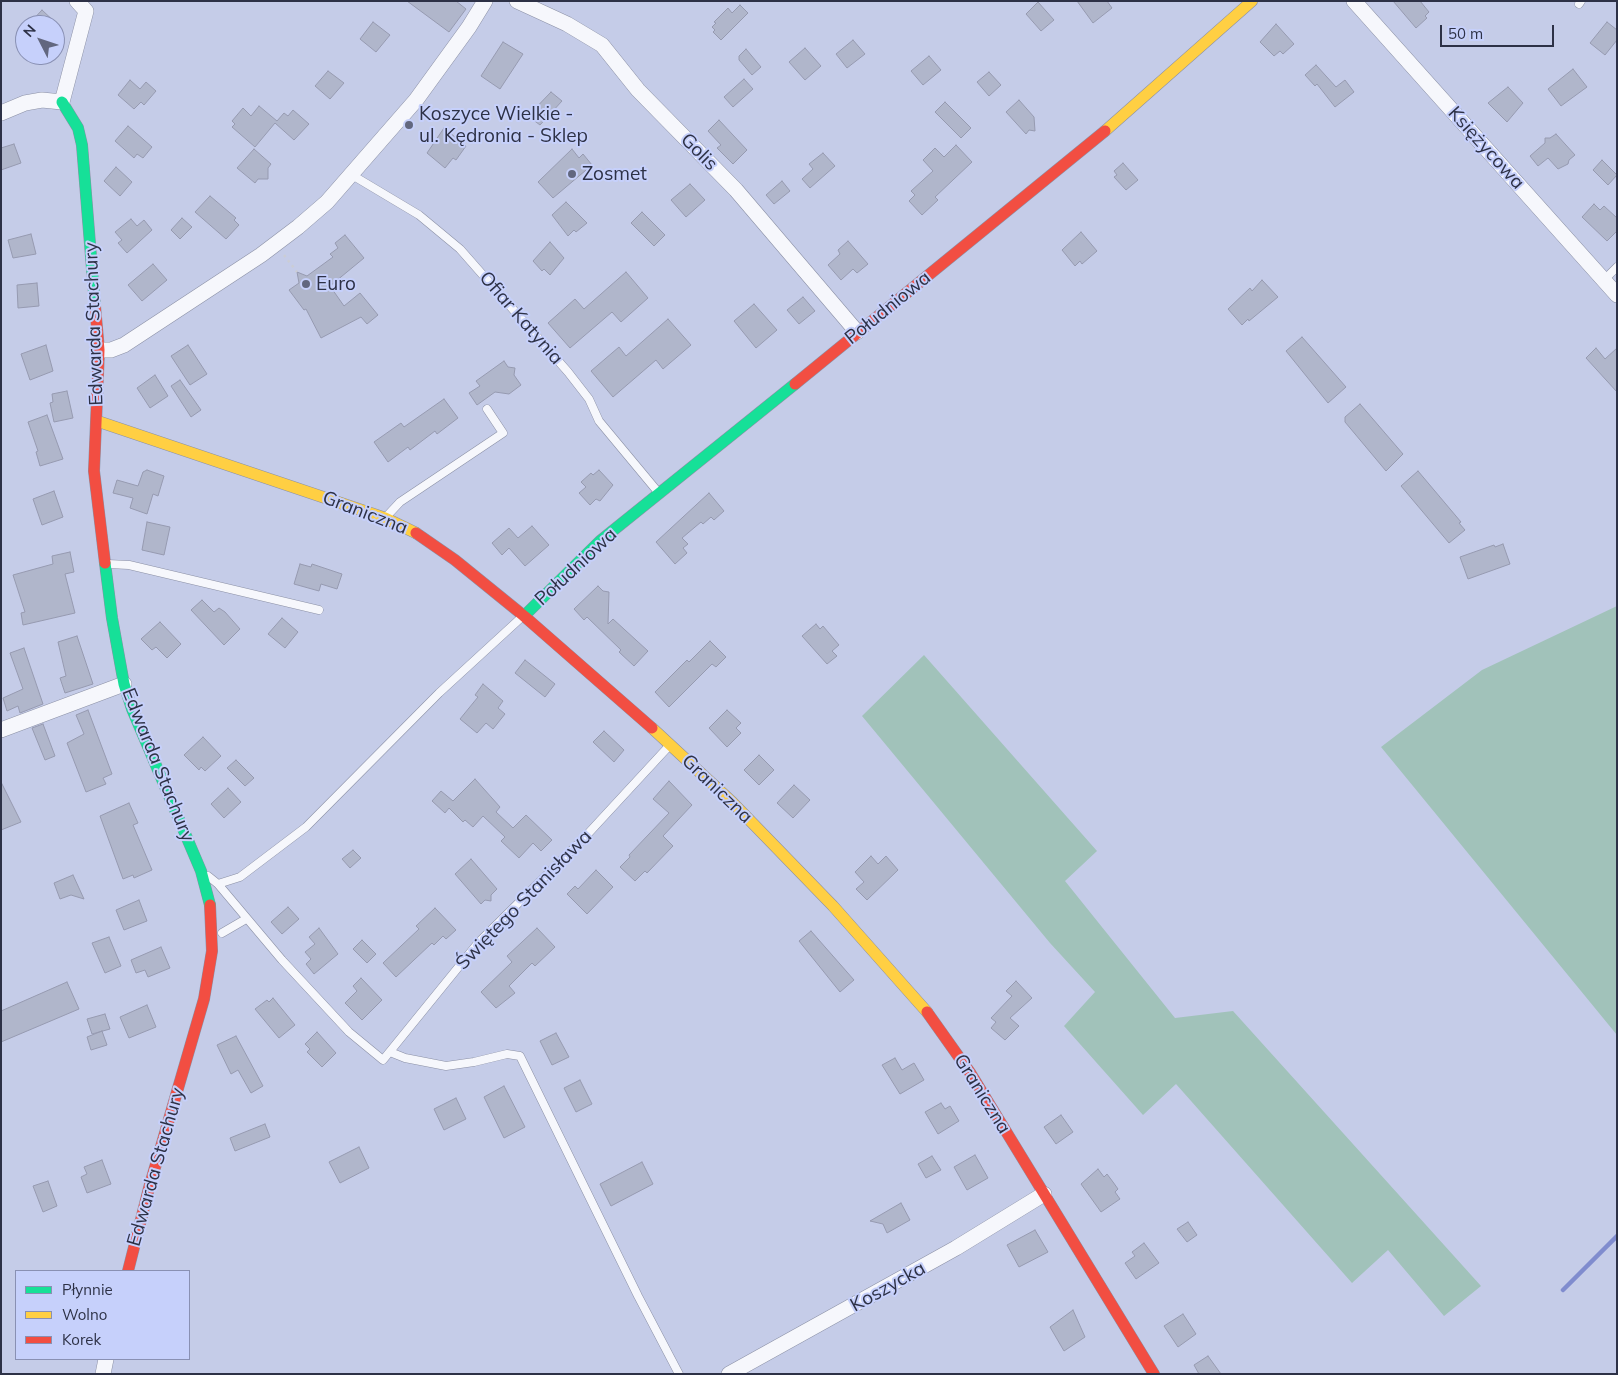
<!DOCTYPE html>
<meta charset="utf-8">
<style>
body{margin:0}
#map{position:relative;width:1618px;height:1375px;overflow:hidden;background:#c5cce8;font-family:Mulish,sans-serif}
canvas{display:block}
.frame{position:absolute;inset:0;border:2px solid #2d3146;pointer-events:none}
.legend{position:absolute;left:15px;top:1270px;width:175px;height:90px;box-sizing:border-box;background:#c6d0fb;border:1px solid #8990b3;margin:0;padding:6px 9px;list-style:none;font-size:15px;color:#2d3146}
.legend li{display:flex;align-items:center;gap:10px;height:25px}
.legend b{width:25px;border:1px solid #8990b3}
.north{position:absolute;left:15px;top:15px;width:50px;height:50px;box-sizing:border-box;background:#c6d0fb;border:1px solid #8990b3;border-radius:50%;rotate:311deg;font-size:14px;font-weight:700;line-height:20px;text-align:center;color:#2d3146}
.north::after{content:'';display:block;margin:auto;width:18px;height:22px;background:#62677f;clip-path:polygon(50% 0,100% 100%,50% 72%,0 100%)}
.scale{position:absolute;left:1440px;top:25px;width:114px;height:22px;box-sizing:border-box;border:2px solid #2d3146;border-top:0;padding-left:6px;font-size:15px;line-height:18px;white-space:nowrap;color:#2d3146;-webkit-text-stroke:4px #c6d0fb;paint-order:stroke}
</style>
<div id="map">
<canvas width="1618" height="1375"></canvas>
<div class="frame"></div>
<ul class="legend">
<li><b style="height:6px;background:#16e098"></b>Płynnie</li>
<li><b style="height:6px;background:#ffcf43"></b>Wolno</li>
<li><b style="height:6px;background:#f24e42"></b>Korek</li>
</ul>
<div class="north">N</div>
<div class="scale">50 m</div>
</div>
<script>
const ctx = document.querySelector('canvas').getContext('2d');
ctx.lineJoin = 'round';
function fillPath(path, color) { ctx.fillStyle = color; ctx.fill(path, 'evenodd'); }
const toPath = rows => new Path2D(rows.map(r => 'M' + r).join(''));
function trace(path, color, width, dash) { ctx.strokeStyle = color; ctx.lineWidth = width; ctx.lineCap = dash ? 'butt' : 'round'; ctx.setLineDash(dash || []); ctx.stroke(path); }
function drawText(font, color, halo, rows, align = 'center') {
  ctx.font = font + ' Mulish,sans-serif'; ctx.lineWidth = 4; ctx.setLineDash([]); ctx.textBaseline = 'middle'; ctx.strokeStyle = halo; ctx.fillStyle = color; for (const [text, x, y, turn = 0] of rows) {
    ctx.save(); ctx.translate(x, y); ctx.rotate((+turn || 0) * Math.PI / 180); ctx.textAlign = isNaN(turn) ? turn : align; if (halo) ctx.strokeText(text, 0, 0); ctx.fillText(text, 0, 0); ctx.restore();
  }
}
fillPath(toPath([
 [1617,606,1617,1035,1381,747,1482,670],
 [924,655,1097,851,1065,881,1175,1018,1233,1011,1481,1286,1444,1316,1388,1250,1352,1283,1176,1084,1143,1115,1064,1026,1095,992,1050,943,862,716]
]), '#a1c2ba');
trace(toPath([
 [1563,1290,1617,1236]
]), '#808cce', 4.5);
const building = toPath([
 [407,1,456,1,466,9,449,32,407,1],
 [1077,1,1107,1,1112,8,1093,23,1077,1],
 [1393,1,1420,1,1429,12,1425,16,1427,18,1416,28,1393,1],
 [1038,2,1054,20,1041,31,1026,14,1038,2],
 [740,5,748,13,721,40,713,32,715,30,712,27,716,23,714,22,728,8,732,13,740,5],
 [42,10,58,25,28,25,42,10],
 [373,22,390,35,376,52,360,39,373,22],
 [1607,22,1617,30,1617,40,1605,55,1590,43,1607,22],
 [1276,24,1294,44,1283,54,1280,51,1274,56,1260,42,1276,24],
 [853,40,865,54,847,68,836,54,853,40],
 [503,42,523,54,500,89,481,76,503,42],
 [805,48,821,66,805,80,789,62,805,48],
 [746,49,761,67,752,75,739,60,739,56,746,49],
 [929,56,941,70,923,85,911,71,929,56],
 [1316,65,1336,87,1345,80,1354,92,1335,107,1317,84,1315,86,1305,75,1316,65],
 [1573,69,1587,87,1561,106,1548,89,1573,69],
 [328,71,344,83,330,99,315,86,328,71],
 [989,72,1001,85,989,96,977,82,989,72],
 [744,79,753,89,733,107,724,97,744,79],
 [130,80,140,89,146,82,156,91,144,105,141,102,134,109,118,95,130,80],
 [1508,87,1523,103,1507,122,1488,103,1508,87],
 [551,92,562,101,540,125,528,116,551,92],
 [1019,100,1034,117,1035,131,1029,130,1026,134,1006,112,1019,100],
 [945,102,971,128,961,138,935,112,945,102],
 [259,106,277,121,284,113,288,116,293,110,309,124,294,140,275,123,255,147,232,127,235,124,232,121,243,108,251,116,259,106],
 [719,120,747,150,733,164,717,148,721,145,708,131,719,120],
 [128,126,152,147,143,158,137,154,134,158,115,141,128,126],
 [444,128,466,146,456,160,453,158,445,168,427,153,444,128],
 [1556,134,1575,155,1569,160,1568,164,1558,169,1548,158,1538,166,1530,156,1545,143,1545,138,1550,138,1556,134],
 [14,144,21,163,1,170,1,148,14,144],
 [956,145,972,162,935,197,938,200,922,215,909,201,915,195,911,191,933,171,923,160,935,148,944,157,956,145],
 [254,149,271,164,268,168,268,179,258,179,255,183,237,168,254,149],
 [572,149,579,158,583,154,592,165,553,198,538,182,572,149],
 [823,153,835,166,810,188,802,179,813,169,809,164,823,153],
 [1602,160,1617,175,1608,185,1593,170,1602,160],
 [1123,163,1138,180,1126,190,1114,177,1117,175,1114,171,1123,163],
 [116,167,132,182,120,196,104,181,116,167],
 [782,181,790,191,774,204,766,195,782,181],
 [690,184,705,200,686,217,671,200,690,184],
 [210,196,236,218,234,220,239,225,226,239,195,212,210,196],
 [566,202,587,223,576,232,574,230,568,236,552,215,566,202],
 [1594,204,1600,210,1604,206,1617,218,1617,231,1607,241,1582,217,1594,204],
 [642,212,665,235,654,246,631,223,642,212],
 [182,218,192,227,180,239,171,230,182,218],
 [131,219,137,226,144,220,152,230,127,253,118,243,122,240,115,232,131,219],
 [1081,232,1097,251,1082,264,1080,261,1075,266,1062,250,1081,232],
 [31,234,36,254,13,258,8,240,31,234],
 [345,235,364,258,330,286,344,306,360,293,378,315,367,324,361,317,321,338,306,309,304,310,289,290,299,283,297,272,307,276,333,257,330,254,338,248,335,243,345,235],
 [848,241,868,264,857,273,853,269,841,280,828,265,840,254,838,250,848,241],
 [550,242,564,258,550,275,544,269,542,271,533,261,550,242],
 [153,264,167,280,142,301,128,285,153,264],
 [626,272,648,298,621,322,612,312,570,348,548,323,575,299,584,309,626,272],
 [1262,280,1278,297,1249,321,1248,319,1242,325,1228,309,1250,288,1252,291,1262,280],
 [37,283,39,306,18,308,17,285,37,283],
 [803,297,815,311,799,324,787,310,803,297],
 [754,304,777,330,756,348,734,321,754,304],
 [668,319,691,345,663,369,656,360,613,397,591,371,619,347,626,356,668,319],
 [1302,337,1346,387,1328,403,1286,351,1302,337],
 [46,345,53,371,30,380,21,354,46,345],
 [188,345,207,374,190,385,171,356,188,345],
 [1596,348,1605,359,1617,348,1617,392,1586,358,1596,348],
 [504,361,508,367,515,368,514,375,521,385,509,394,495,392,477,405,469,393,480,386,476,381,504,361],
 [155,375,168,396,150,408,137,388,155,375],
 [180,380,201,410,191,417,171,386,180,380],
 [67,391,73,418,54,422,50,403,53,402,52,394,67,391],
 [444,399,458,418,437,434,435,431,410,450,408,447,388,462,374,442,401,423,404,427,444,399],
 [1360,404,1403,454,1386,471,1345,422,1345,417,1360,404],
 [47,415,63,459,40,466,36,452,38,451,28,422,47,415],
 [147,470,164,476,158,496,153,494,147,514,130,508,133,498,113,493,117,480,138,486,143,472,147,470],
 [599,470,613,485,600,501,596,499,590,505,579,493,586,487,581,482,591,473,593,475,599,470],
 [1418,471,1461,522,1459,523,1465,530,1449,543,1401,486,1418,471],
 [54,491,63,517,42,525,33,499,54,491],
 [709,493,724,511,714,520,711,517,703,524,701,522,682,538,688,544,683,548,687,553,675,564,656,542,709,493],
 [147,522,170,527,164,555,142,550,147,522],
 [532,526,549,545,525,566,509,548,502,555,492,543,509,528,518,538,532,526],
 [1503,544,1510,564,1468,579,1460,557,1494,545,1495,547,1503,544],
 [70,552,74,572,65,574,75,613,23,625,21,613,25,612,13,575,53,564,52,556,70,552],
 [300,564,311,567,312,564,342,574,337,589,321,584,319,591,294,584,300,564],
 [598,586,603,591,609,592,608,624,613,619,648,651,634,666,619,652,621,650,587,617,584,620,574,609,598,586],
 [202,600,214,612,219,608,225,612,240,629,224,645,191,610,202,600],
 [282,618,298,632,285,648,268,634,282,618],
 [160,622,181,644,167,658,156,647,152,650,141,639,160,622],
 [816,624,820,629,823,626,839,645,832,651,837,656,827,664,802,636,816,624],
 [77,636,93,684,65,693,60,678,66,676,58,642,77,636],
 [710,641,726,657,716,667,712,664,669,707,655,692,687,660,689,662,710,641],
 [24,648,43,704,20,713,18,706,7,711,3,698,23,689,10,653,24,648],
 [525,660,555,684,545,697,515,673,525,660],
 [483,684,503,701,498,708,505,714,493,729,486,723,477,733,460,719,478,697,475,695,483,684],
 [88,710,112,774,103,778,106,784,86,792,67,743,84,734,76,715,88,710],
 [727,710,741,723,736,728,741,733,727,747,709,728,727,710],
 [43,724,55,756,45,760,32,728,43,724],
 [604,731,624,750,614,762,593,742,604,731],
 [203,737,221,756,205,771,201,767,199,770,184,755,203,737],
 [759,755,774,770,759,785,744,770,759,755],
 [236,760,254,778,245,786,227,768,236,760],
 [475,779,500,807,496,812,513,828,526,815,552,840,541,851,533,843,519,858,501,841,505,837,483,816,473,827,465,820,463,822,449,808,445,813,432,801,441,791,453,801,475,779],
 [669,781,692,805,663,836,673,846,647,873,645,871,635,881,620,867,630,857,629,855,669,813,653,799,669,781],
 [1,782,21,822,1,830,1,782],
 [794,785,810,800,793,818,777,803,794,785],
 [228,788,241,802,224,818,211,804,228,788],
 [129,803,138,823,133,825,152,870,134,878,133,875,123,879,100,816,129,803],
 [353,850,361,858,350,868,342,859,353,850],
 [871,856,878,864,886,856,898,870,867,900,856,889,864,882,855,872,871,856],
 [471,859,497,889,491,895,491,901,485,900,481,904,455,874,471,859],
 [596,870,613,887,587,914,567,894,575,886,578,889,596,870],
 [73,875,84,899,71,895,60,899,54,883,73,875],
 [139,900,147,921,124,930,116,910,139,900],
 [288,907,299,919,282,934,271,922,288,907],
 [435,908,456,930,446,939,443,936,434,945,432,943,396,977,383,963,419,929,416,926,435,908],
 [319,928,338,954,314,974,306,964,311,959,305,952,315,944,309,937,319,928],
 [537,928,555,947,535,966,532,963,509,986,515,993,496,1008,481,992,512,962,507,956,537,928],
 [811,931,854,980,840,992,799,941,811,931],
 [109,937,121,966,105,973,92,943,109,937],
 [362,940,376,954,367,963,353,949,362,940],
 [161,947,170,968,148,977,145,970,136,973,131,960,161,947],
 [361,978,382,1000,362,1020,345,1003,357,991,353,986,361,978],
 [1016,981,1032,998,1010,1018,1019,1026,1005,1040,991,1028,996,1022,991,1018,1012,996,1006,991,1016,981],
 [67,982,79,1009,1,1042,1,1011,67,982],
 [273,998,295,1025,279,1038,255,1009,267,1000,269,1002,273,998],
 [147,1005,156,1027,129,1038,120,1017,147,1005],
 [105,1014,110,1029,92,1034,87,1019,105,1014],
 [102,1031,107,1045,91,1050,87,1037,102,1031],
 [317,1032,336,1053,322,1067,307,1052,310,1049,305,1044,317,1032],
 [556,1033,569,1057,552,1065,540,1041,556,1033],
 [236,1036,263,1086,251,1093,238,1070,231,1074,217,1045,236,1036],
 [895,1058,902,1070,914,1063,924,1080,900,1094,882,1065,895,1058],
 [580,1080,592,1104,576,1112,564,1088,580,1080],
 [504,1086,525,1127,504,1138,484,1097,504,1086],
 [456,1098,466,1119,444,1130,434,1109,456,1098],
 [941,1103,945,1109,950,1106,959,1121,938,1134,925,1112,941,1103],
 [1061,1115,1073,1132,1056,1144,1044,1127,1061,1115],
 [265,1124,270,1137,235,1151,230,1138,265,1124],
 [359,1147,369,1168,340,1183,329,1162,359,1147],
 [975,1155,988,1178,967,1190,954,1167,975,1155],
 [932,1156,941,1170,926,1178,918,1164,932,1156],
 [102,1160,111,1184,87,1193,81,1177,87,1174,84,1167,102,1160],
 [642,1162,653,1184,611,1206,600,1184,642,1162],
 [1098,1169,1104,1177,1107,1174,1113,1182,1118,1189,1115,1192,1120,1199,1101,1212,1081,1184,1098,1169],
 [48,1181,57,1206,43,1212,33,1186,48,1181],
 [901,1203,910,1220,887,1233,883,1224,870,1221,901,1203],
 [1188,1222,1197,1235,1187,1242,1177,1229,1188,1222],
 [1035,1230,1048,1252,1019,1267,1007,1245,1035,1230],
 [1144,1243,1159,1263,1136,1279,1125,1263,1135,1256,1132,1252,1144,1243],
 [1073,1310,1085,1337,1064,1351,1050,1327,1073,1310],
 [1183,1314,1196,1334,1178,1347,1164,1326,1183,1314],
 [1208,1356,1221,1374,1199,1374,1194,1365,1208,1356]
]);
fillPath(building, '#b0b6cb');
trace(building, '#969ab0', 1);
const lane = toPath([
 [1579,4,1581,1],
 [352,175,419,215,460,249,568,372,589,399,599,421,658,492],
 [1604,280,1617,267],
 [386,517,400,502,503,433,487,409],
 [108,564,129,565,319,610],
 [208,876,218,884,282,960,349,1032,383,1060,478,943,584,838,669,746],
 [218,884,240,877,306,827,439,693,523,616],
 [222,933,246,919],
 [390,1052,405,1058,446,1066,474,1062,507,1054,520,1056,638,1296,679,1374]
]);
const street = toPath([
 [517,1,567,24,602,45,638,90,736,190,857,332],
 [1354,1,1617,295],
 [1,113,25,103,42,100,62,102,86,11,77,1],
 [99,350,111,350,124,345,261,255,298,227,327,202,416,100,469,27,485,1],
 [1,730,124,684],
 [103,1374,106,1359],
 [729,1374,956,1248,1044,1194]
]);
const fast = toPath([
 [62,102,78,128,82,145,95,306],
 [105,563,112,618,124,684,132,709,201,871,210,905],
 [524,616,600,541,795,384]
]);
const slow = toPath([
 [1105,131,1252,1],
 [97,421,385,518,416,533],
 [652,728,732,802,833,906,927,1012]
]);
const jam = toPath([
 [95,306,99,350,94,471,105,563],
 [795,384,1105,131],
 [416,533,455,560,524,616,652,728],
 [927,1012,971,1074,1154,1374],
 [128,1271,149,1188,204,999,212,951,210,905]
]);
trace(lane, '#8b90a5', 9);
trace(street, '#8b90a5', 16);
trace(fast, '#8b90a5', 12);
trace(slow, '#8b90a5', 12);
trace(jam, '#8b90a5', 12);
trace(toPath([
 [284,255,297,272]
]), '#cbcdd5', 2.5, [2.5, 4]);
trace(lane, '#f6f7fc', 8);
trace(street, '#f6f7fc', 15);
trace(fast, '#16e098', 11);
trace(slow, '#ffcf43', 11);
trace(jam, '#f24e42', 11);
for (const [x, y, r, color] of [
 [409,125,5,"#62677f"],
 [572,174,5,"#62677f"],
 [306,284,5,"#62677f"]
]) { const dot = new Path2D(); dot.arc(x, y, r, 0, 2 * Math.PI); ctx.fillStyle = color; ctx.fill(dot); trace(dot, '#c6d0fb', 2); }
drawText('19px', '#2d3146', '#c6d0fb', [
 ["Koszyce Wielkie -",419,114],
 ["ul. Kędronia - Sklep",419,136],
 ["Zosmet",582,174],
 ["Euro",316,284]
], 'left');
drawText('19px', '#2d3146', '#c6d0fb', [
 ["Księżycowa",1486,148,48],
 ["Golis",699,152,45],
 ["Południowa",888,308,-39],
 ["Ofiar Katynia",521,318,49],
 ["Edwarda Stachury",94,324,-92],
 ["Graniczna",365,513,21],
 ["Południowa",576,567,-43],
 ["Edwarda Stachury",158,765,68],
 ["Graniczna",717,789,44],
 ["Świętego Stanisława",524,900,-46],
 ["Graniczna",982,1094,58],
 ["Edwarda Stachury",156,1167,-74],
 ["Koszycka",888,1287,-29]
]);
</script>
